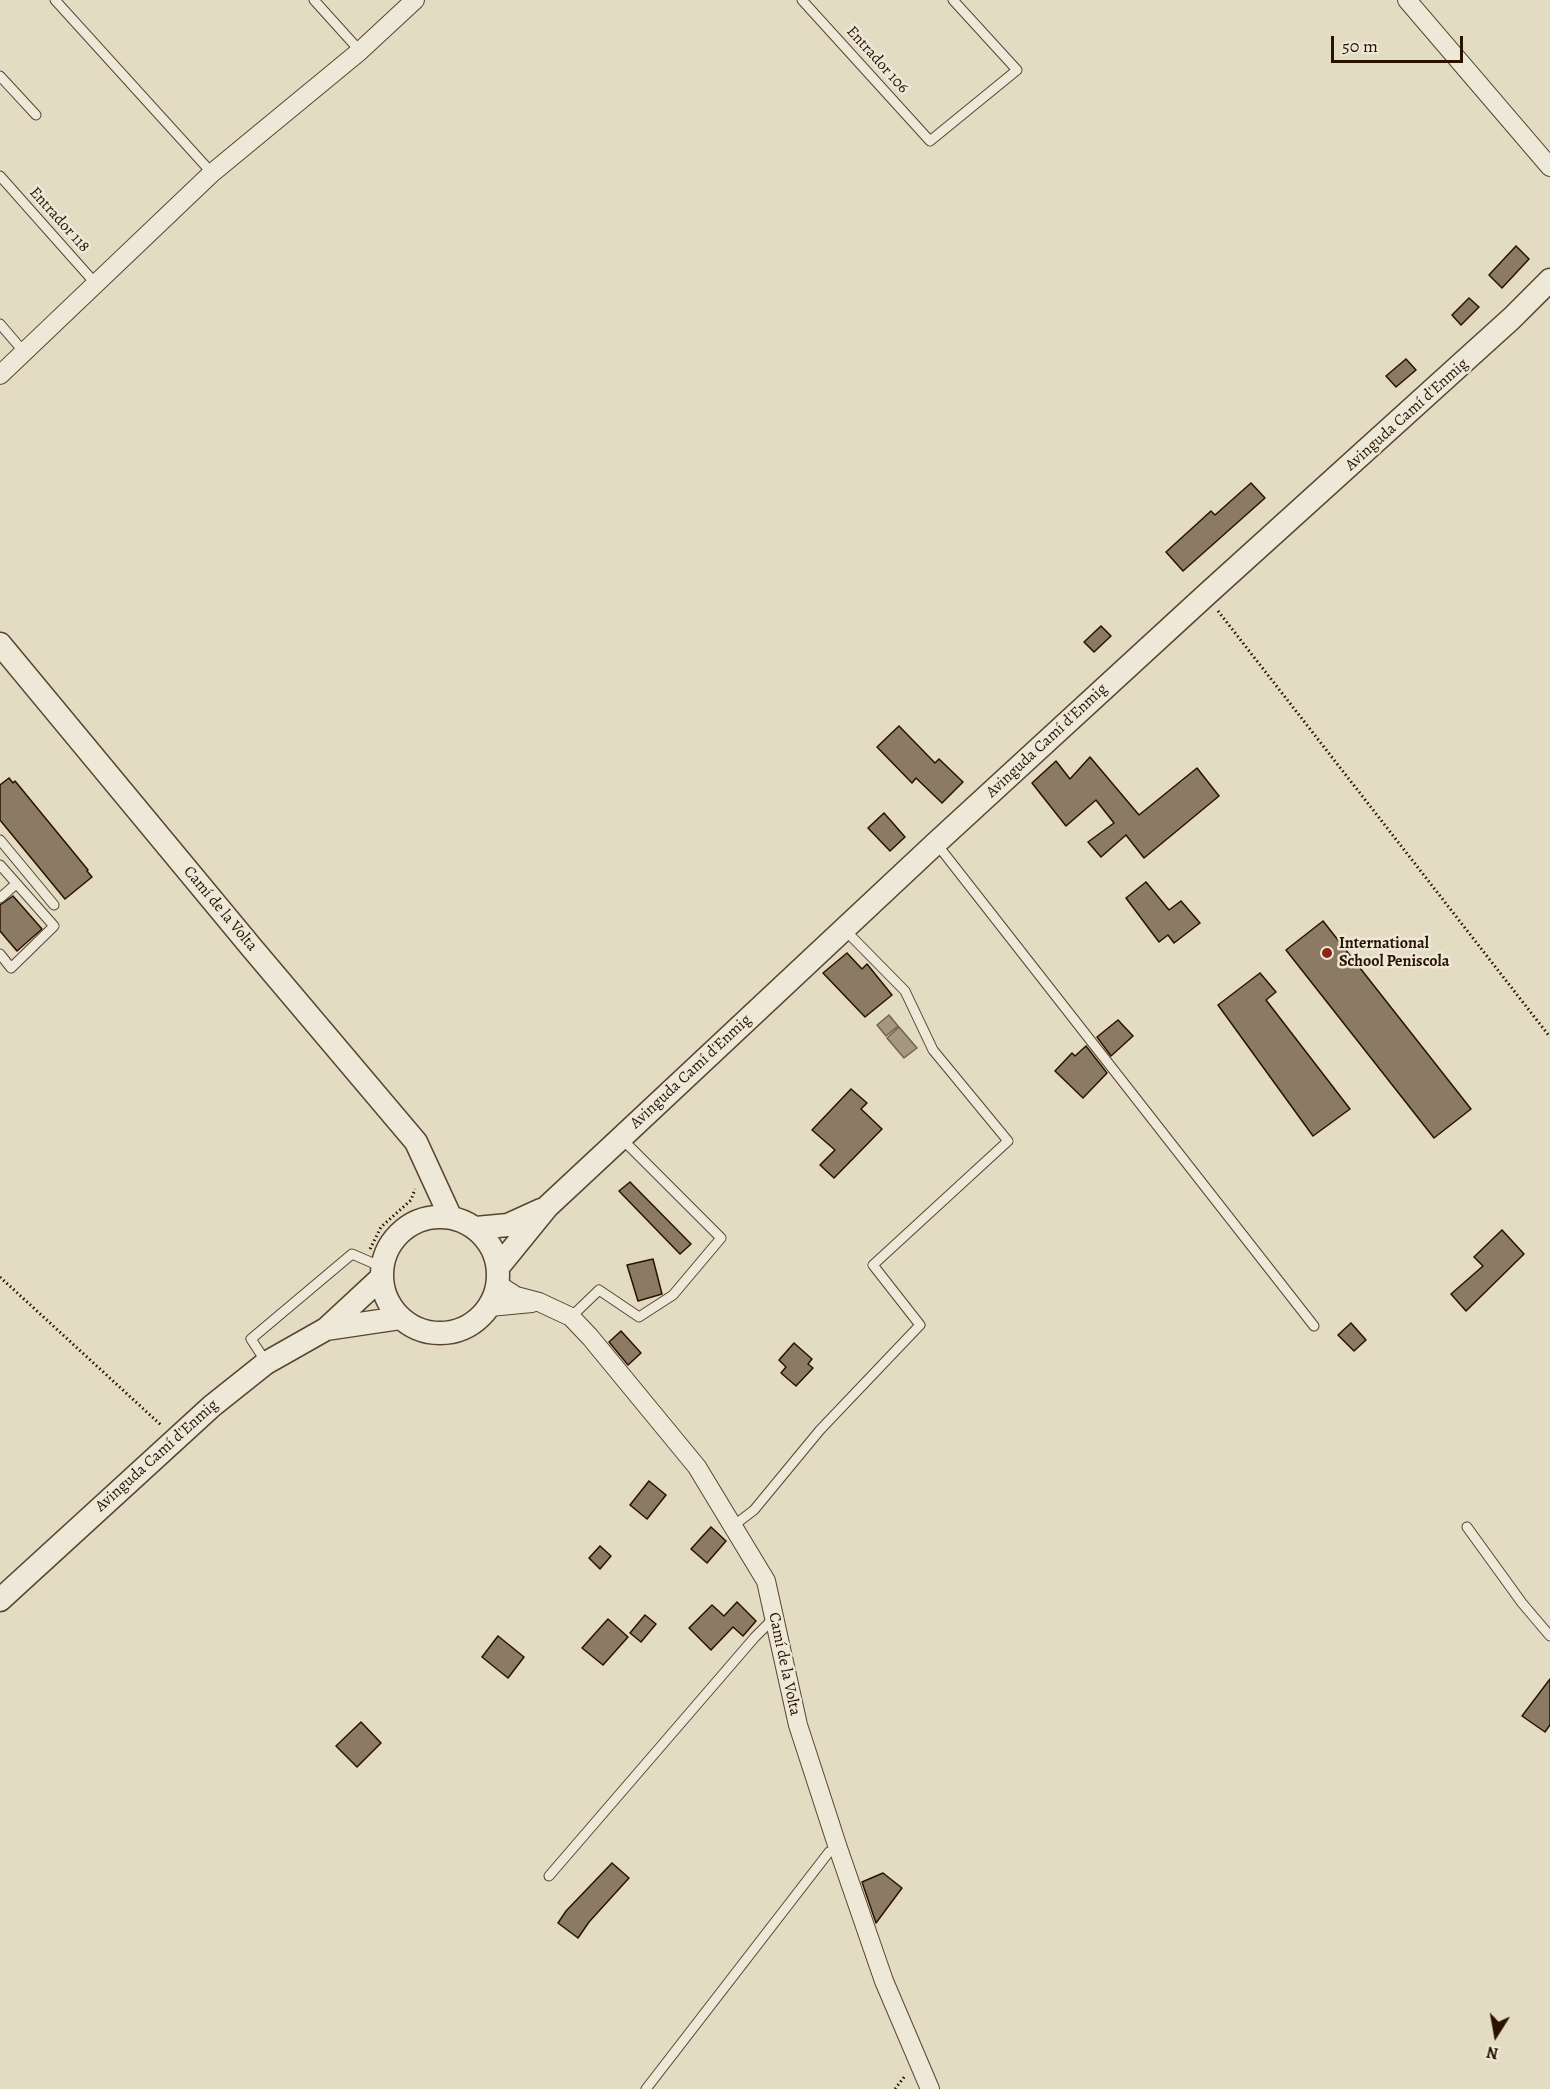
<!DOCTYPE html>
<meta charset="utf-8">
<style>
body{margin:0}
#map{position:relative;width:1550px;height:2089px;overflow:hidden;background:#e4dcc2;font-family:Alegreya,serif}
canvas{display:block}
.north{position:absolute;left:1466px;top:2005px;width:60px;height:60px;-webkit-text-stroke:4px #ede8d7;paint-order:stroke;rotate:191deg;font-size:16px;font-weight:700;line-height:24px;text-align:center;color:#2a1200}
.north::after{content:'';display:block;margin:auto;width:21px;height:27px;background:#2a1200;clip-path:polygon(50% 0,100% 100%,50% 72%,0 100%)}
.scale{position:absolute;left:1331px;top:36px;width:132px;height:27px;box-sizing:border-box;border:3px solid #2a1200;border-top:0;padding-left:8px;font-size:18px;line-height:21px;white-space:nowrap;color:#2a1200;-webkit-text-stroke:4px #ede8d7;paint-order:stroke}
</style>
<div id="map">
<canvas width="1550" height="2089"></canvas>
<div class="north">N</div>
<div class="scale">50 m</div>
</div>
<script>
const ctx = document.querySelector('canvas').getContext('2d');
ctx.lineJoin = 'round';
function fillPath(path, color) { ctx.fillStyle = color; ctx.fill(path, 'evenodd'); }
const toPath = rows => new Path2D(rows.map(r => 'M' + r).join(''));
function trace(path, color, width, dash) { ctx.strokeStyle = color; ctx.lineWidth = width; ctx.lineCap = dash ? 'butt' : 'round'; ctx.setLineDash(dash || []); ctx.stroke(path); }
function drawText(font, color, halo, rows, align = 'center') {
  ctx.font = font + ' Alegreya,serif'; ctx.lineWidth = 5; ctx.setLineDash([]); ctx.textBaseline = 'middle'; ctx.strokeStyle = halo; ctx.fillStyle = color; for (const [text, x, y, turn = 0] of rows) {
    ctx.save(); ctx.translate(x, y); ctx.rotate((+turn || 0) * Math.PI / 180); ctx.textAlign = isNaN(turn) ? turn : align; if (halo) ctx.strokeText(text, 0, 0); ctx.fillText(text, 0, 0); ctx.restore();
  }
}
const water = toPath([
 [889,1015,898,1026,886,1036,877,1025,889,1015],
 [899,1027,917,1048,904,1058,887,1038,899,1027]
]);
fillPath(water, '#a59780');
trace(water, '#74624d', 1.5);
const building = toPath([
 [1516,246,1529,259,1502,288,1489,275,1516,246],
 [1469,298,1479,307,1461,325,1452,315,1469,298],
 [1406,359,1416,370,1396,387,1386,376,1406,359],
 [1251,483,1265,498,1183,571,1166,552,1211,511,1215,515,1251,483],
 [1101,626,1111,636,1094,652,1084,642,1101,626],
 [899,726,935,763,939,759,963,782,942,803,916,778,912,783,877,747,899,726],
 [1090,757,1139,815,1197,768,1219,796,1144,858,1126,835,1101,857,1088,842,1114,823,1096,800,1066,826,1032,783,1056,761,1070,779,1090,757],
 [9,778,13,783,15,781,88,870,87,871,92,877,65,899,0,820,0,785,9,778],
 [884,813,905,837,890,851,868,828,884,813],
 [1146,882,1169,910,1181,901,1200,923,1174,943,1168,935,1159,942,1126,898,1146,882],
 [13,896,42,929,17,951,0,931,0,905,13,896],
 [1323,921,1471,1109,1434,1138,1286,950,1323,921],
 [847,953,862,969,867,964,892,995,865,1017,823,973,847,953],
 [1260,973,1276,992,1266,1000,1350,1109,1313,1136,1218,1005,1260,973],
 [1118,1020,1133,1036,1111,1056,1097,1037,1118,1020],
 [1086,1046,1107,1073,1083,1098,1055,1071,1072,1053,1075,1056,1086,1046],
 [851,1089,867,1103,861,1109,882,1129,834,1178,820,1165,835,1150,812,1130,851,1089],
 [630,1182,691,1244,680,1254,619,1191,630,1182],
 [1502,1230,1524,1254,1466,1311,1451,1294,1483,1266,1474,1257,1502,1230],
 [653,1259,662,1294,638,1301,627,1265,653,1259],
 [1351,1323,1366,1340,1354,1351,1338,1335,1351,1323],
 [621,1331,641,1353,628,1365,609,1342,621,1331],
 [794,1343,812,1359,808,1364,813,1368,796,1386,781,1373,786,1367,779,1360,794,1343],
 [649,1481,666,1495,647,1519,630,1505,649,1481],
 [711,1527,726,1541,707,1563,691,1549,711,1527],
 [600,1546,611,1556,600,1569,589,1558,600,1546],
 [737,1602,756,1621,743,1636,733,1627,711,1650,689,1628,712,1605,724,1616,737,1602],
 [645,1615,656,1624,641,1642,630,1633,645,1615],
 [608,1619,628,1637,603,1665,582,1648,608,1619],
 [498,1636,524,1657,508,1678,482,1657,498,1636],
 [1550,1679,1550,1725,1545,1732,1522,1716,1550,1679],
 [361,1722,381,1743,357,1767,336,1746,361,1722],
 [612,1863,629,1878,589,1922,578,1938,558,1923,566,1911,612,1863],
 [883,1873,902,1888,876,1923,862,1882,883,1873]
]);
fillPath(building, '#8b7b65');
trace(building, '#2a1200', 1.5);
const service = toPath([
 [55,0,212,173],
 [314,0,360,51],
 [802,0,930,141,1017,70,953,0],
 [0,76,36,115],
 [0,176,95,283],
 [0,324,24,352],
 [0,840,54,905],
 [936,843,1314,1326],
 [0,865,54,926,11,968,0,954],
 [0,898,16,884],
 [571,1317,599,1290,639,1317,673,1295,721,1238,621,1138],
 [266,1362,251,1339,352,1254,382,1267],
 [733,1526,754,1510,820,1430,920,1325,873,1265,1008,1141,933,1050,905,991,844,929],
 [1467,1527,1522,1603,1550,1636],
 [549,1876,755,1637,774,1618],
 [646,2089,829,1852,838,1848]
]);
const minor = toPath([
 [1407,0,1550,167],
 [0,375,212,173,360,51,415,0],
 [499,1285,516,1296,539,1302,571,1317,590,1337,697,1467,766,1581,798,1725,838,1848,884,1981,930,2089],
 [490,1307,532,1303]
]);
const tertiary = toPath([
 [0,644,252,948,416,1142,451,1218],
 '382 1275a58 58 0 1 1 116 0a58 58 0 1 1-116 0Z',
 [476,1228,508,1225,541,1210],
 [499,1266,547,1207,621,1138,936,843,1206,595,1512,318,1550,280],
 [326,1329,400,1318],
 [0,1600,212,1406,266,1363,326,1329,381,1278]
]);
trace(service, '#584430', 11);
trace(minor, '#584430', 20);
trace(tertiary, '#584430', 25);
trace(toPath([
 [1218,611,1550,1037],
 [370,1249,381,1227,411,1200,415,1189],
 [0,1277,162,1426],
 [895,2089,905,2076]
]), '#2a1200', 3, [1.5, 3]);
trace(service, '#ede8d7', 9);
trace(minor, '#ede8d7', 18);
trace(tertiary, '#ede8d7', 22);
for (const [x, y, r, color] of [
 [1327,953,6,"#8f2418"]
]) { const dot = new Path2D(); dot.arc(x, y, r, 0, 2 * Math.PI); ctx.fillStyle = color; ctx.fill(dot); trace(dot, '#ede8d7', 2); }
drawText('16px', '#2a1200', '#ede8d7', [
 ["Entrador 106",877,60,48],
 ["Entrador 118",59,220,48],
 ["Avinguda Camí d'Enmig",1407,415,-42],
 ["Avinguda Camí d'Enmig",1047,741,-43],
 ["Camí de la Volta",220,909,50],
 ["Avinguda Camí d'Enmig",691,1072,-43],
 ["Avinguda Camí d'Enmig",157,1456,-42],
 ["Camí de la Volta",784,1664,78]
]);
drawText('bold 16px', '#2a1200', '#ede8d7', [
 ["International",1339,944],
 ["School Peniscola",1339,962]
], 'left');
</script>
